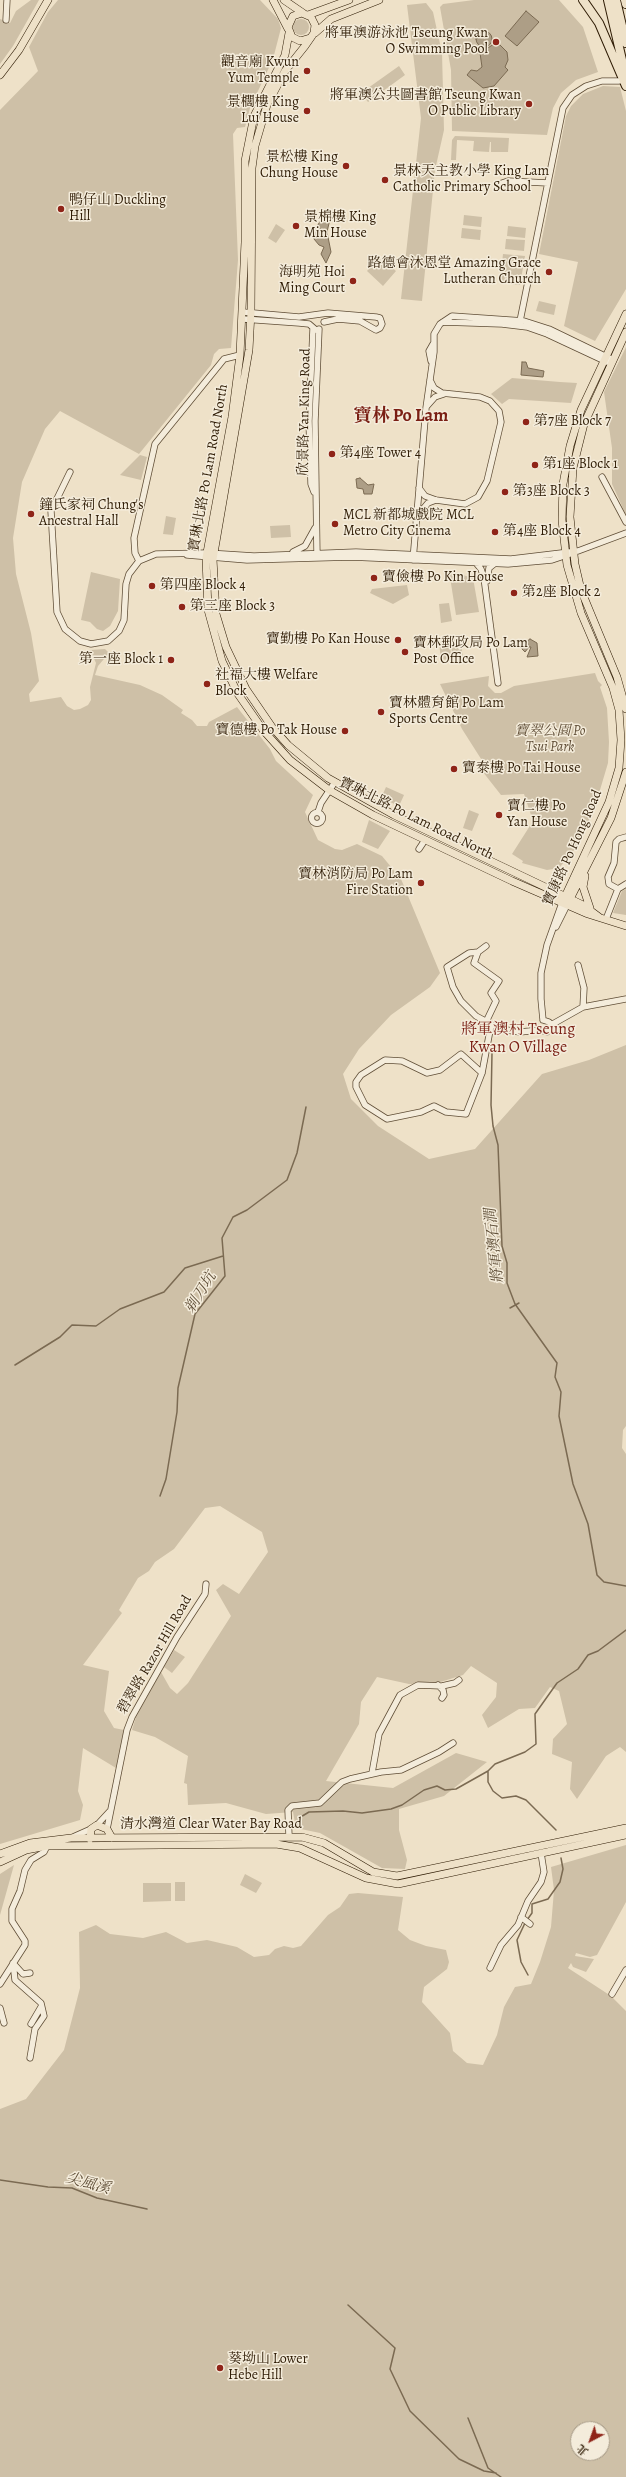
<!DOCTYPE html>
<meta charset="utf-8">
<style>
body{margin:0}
#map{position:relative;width:626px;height:2477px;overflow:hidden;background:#eee1c8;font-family:Alegreya,"Noto Serif TC",serif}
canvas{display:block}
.north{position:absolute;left:570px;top:2421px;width:40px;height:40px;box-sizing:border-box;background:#f4ecdb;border:1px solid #a59985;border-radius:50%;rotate:221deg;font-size:11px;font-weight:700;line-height:16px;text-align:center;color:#2f1c05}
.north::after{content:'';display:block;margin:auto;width:14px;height:18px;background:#8f2418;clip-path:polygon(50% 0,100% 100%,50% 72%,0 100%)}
</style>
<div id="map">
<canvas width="626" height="2477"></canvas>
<div class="north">北</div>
</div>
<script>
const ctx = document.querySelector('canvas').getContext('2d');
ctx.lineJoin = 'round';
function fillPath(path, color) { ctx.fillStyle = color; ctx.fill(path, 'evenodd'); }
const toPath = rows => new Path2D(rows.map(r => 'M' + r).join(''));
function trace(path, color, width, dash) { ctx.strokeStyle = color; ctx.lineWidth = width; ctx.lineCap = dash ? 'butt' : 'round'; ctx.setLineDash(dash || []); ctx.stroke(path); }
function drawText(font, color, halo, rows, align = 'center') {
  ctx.font = font + ' Alegreya,"Noto Serif TC",serif'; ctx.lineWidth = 3; ctx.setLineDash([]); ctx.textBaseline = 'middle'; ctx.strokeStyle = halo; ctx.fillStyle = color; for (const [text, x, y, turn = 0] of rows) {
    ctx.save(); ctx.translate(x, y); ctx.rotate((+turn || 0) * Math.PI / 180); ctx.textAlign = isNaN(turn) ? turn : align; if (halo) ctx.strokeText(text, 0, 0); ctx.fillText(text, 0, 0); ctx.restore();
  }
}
fillPath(toPath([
 [31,0,39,0,13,46,0,64,0,19,10,23,16,11],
 [58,0,260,0,278,19,281,28,273,59,250,108,245,127,237,128,233,134,238,260,231,348,219,349,214,354,211,365,139,454,60,411,45,429,22,482,13,538,16,574,31,633,39,681,29,694,30,702,61,697,67,706,74,710,80,709,88,705,91,700,90,687,96,663,90,650,105,649,109,653,98,666,95,675,140,685,162,695,183,710,181,713,192,720,197,726,207,726,209,722,237,707,270,749,276,761,313,795,305,812,318,840,335,849,342,850,357,844,382,856,401,879,440,973,430,987,391,1015,359,1049,343,1074,351,1099,378,1126,429,1159,475,1149,542,1074,589,1060,626,1045,626,1426,623,1430,622,1448,626,1454,626,1752,620,1747,606,1756,577,1799,570,1789,572,1762,552,1754,553,1739,567,1724,559,1691,550,1687,535,1708,519,1709,488,1728,482,1715,496,1697,497,1683,471,1666,463,1675,437,1683,409,1684,377,1677,361,1702,359,1724,326,1781,393,1788,456,1753,487,1762,444,1796,399,1809,399,1830,407,1860,405,1869,382,1868,320,1833,296,1828,293,1812,266,1814,226,1803,188,1805,187,1784,184,1783,188,1756,155,1737,132,1730,136,1717,161,1672,170,1688,177,1694,188,1683,231,1616,216,1590,223,1584,239,1594,268,1552,262,1532,220,1506,205,1508,174,1549,155,1562,149,1571,138,1578,119,1610,122,1613,83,1665,109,1671,104,1711,114,1728,124,1730,116,1768,83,1748,78,1791,83,1805,80,1820,0,1844,0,110,38,71,29,47,48,12],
 [474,0,559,0,583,27,598,72,576,80,561,93,553,108,547,135,452,131,451,70,440,7,443,4],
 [426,3,433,12,442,53,444,130,435,170,422,301,401,299,421,118,407,5],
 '293 27a8 8 0 1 1 16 0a8 8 0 1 1-16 0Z',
 [399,66,405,75,368,102,361,93],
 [603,86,620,87,626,111,626,289,595,341,564,326,578,262,539,254,566,116,571,106,583,94],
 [455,136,509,138,508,152,491,152,491,142,490,142,489,152,473,151,474,141,457,140,456,160,451,160,452,140],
 [464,215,482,217,481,227,463,225],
 [276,224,285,230,276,243,268,238],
 [508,226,526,228,525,238,507,236],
 [462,228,481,230,480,240,461,238],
 [506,239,525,240,524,251,505,249],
 [503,254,525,256,520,285,500,283],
 [379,257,396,271,383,286,367,271],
 [539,301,556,305,554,315,536,311],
 [626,347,626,515,612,484,612,448,604,392],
 [512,378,560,382,577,383,571,403,509,399,502,404,491,394],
 [140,455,147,457,141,480,120,475],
 [166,516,176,518,173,535,163,534],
 [290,525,291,537,271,538,270,526],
 [449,571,473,578,479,612,456,615],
 [91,572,120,579,118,611,110,626,103,631,97,629,90,622,81,620],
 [407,585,409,595,393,604,370,593,372,589],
 [449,603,452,621,441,623,439,604],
 [460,639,463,657,453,658,450,640],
 [449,641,452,659,441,660,439,642],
 [595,673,598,681,602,685,600,687,607,708,609,742,608,763,597,800,580,843,559,868,547,870,522,863,523,861,512,854,533,821,524,794,501,795,479,767,483,762,462,729,440,684,489,676,488,686,495,693,501,693,514,686],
 [386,787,404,795,399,806,381,798],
 [469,810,479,814,472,831,463,828],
 [369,820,390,831,378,849,362,842],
 [626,889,626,915,613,913,622,891],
 [174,1650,185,1657,172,1673,164,1667],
 [626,1845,626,1902,597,1955,590,1957,576,1953,575,1956,594,1959,586,1972,573,1967,571,1963,568,1968,611,1996,626,2011,626,2477,0,2477,0,2109,26,2099,64,2050,80,1988,79,1932,96,1925,110,1934,143,1938,166,1932,187,1943,207,1940,237,1947,254,1957,269,1955,275,1949,284,1946,293,1948,301,1946,328,1915,340,1907,349,1894,358,1893,403,1897,398,1930,410,1940,426,1946,446,1950,449,1962,447,1969,424,1987,422,2002,450,2033,453,2051,467,2063,483,2065,497,2035,504,2007,515,1987,531,1984,540,1962,551,1927,554,1890,551,1867],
 [578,2429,602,2429,602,2453,578,2453],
 [14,1865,0,1915,0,1874],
 [245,1874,262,1883,256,1893,240,1885],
 [175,1882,185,1882,185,1901,175,1901],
 [143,1883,171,1883,171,1901,143,1902]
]), '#cec0a7');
const water = toPath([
 [526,11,539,22,517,46,505,36,526,11],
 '476 39a8 8 0 1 1 16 0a8 8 0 1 1-16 0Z',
 [494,44,500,45,507,52,508,60,505,67,508,70,494,86,483,88,467,75,471,70,477,71,482,67,480,53,494,44],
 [330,219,327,232,331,252,326,263,321,254,324,247,319,245,314,239,314,231,321,220,330,219],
 [522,362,526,362,528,368,544,371,543,377,521,375,522,362],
 [360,478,368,485,374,484,372,494,364,494,363,489,357,488,356,479,360,478],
 [530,639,537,643,538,656,527,657,531,647,529,647,525,652,522,649,522,645,530,639]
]);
fillPath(water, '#ad9e86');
trace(water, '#7b6a52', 1);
trace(toPath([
 [492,1053,491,1105,493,1126,498,1145,502,1246,507,1263,507,1283,515,1304,557,1363,555,1377,561,1392,559,1416,573,1484,588,1524,597,1575,604,1582,626,1586],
 [510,1308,519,1303],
 [15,1365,60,1337,72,1325,96,1326,120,1309,164,1292,185,1268,223,1256],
 [160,1496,166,1479,177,1412,178,1388,195,1314,225,1276,222,1238,233,1217,247,1210,287,1180,297,1153,306,1107],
 [299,1818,309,1812,343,1811,362,1813,391,1809,402,1805,424,1790,437,1786,445,1790,456,1789,488,1771],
 [556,1830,526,1800,516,1796,502,1798,493,1791,488,1782,488,1771,495,1764,525,1752,536,1744,535,1714,557,1683,578,1669,588,1655,598,1651,626,1630],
 [527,1920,532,1913,532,1904,548,1899,560,1882,563,1869,561,1858],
 [525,1923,517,1940,521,1962,528,1975],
 [0,2180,48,2187,72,2188,97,2198,147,2209],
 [348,2305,395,2348,390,2369,410,2411,459,2459,484,2471,496,2473],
 [468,2418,488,2468,501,2477]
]), '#7b6a52', 1.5);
const minor = toPath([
 [6,20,7,0],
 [499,184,508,181,548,183],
 [242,312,299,317,328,313,376,317,380,318,382,324,380,328,376,330,360,321,338,319,324,322],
 [243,319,299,323,309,324,316,330],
 [443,322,502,324,527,327,547,334,607,362],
 [519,326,563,108,572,95,586,86,602,81,619,81],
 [313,329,309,421,311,484,314,492],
 [431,361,429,351,433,344],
 [427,406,435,397,444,394],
 [70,472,51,511,57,612,65,629,80,641,91,644,108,641,119,631,124,620,126,584,129,574,139,561,156,554,207,553,254,556,356,552,511,559,578,551,626,533],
 [602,477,626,522],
 [419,488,425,496,436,500,465,504,478,497,487,481,501,422,499,411,490,401,480,397,442,393,434,388,430,380],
 [418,515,428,503,436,500],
 [293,552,305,546,315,528],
 [187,555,247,560,351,557,508,564,552,560,576,552],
 [317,555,315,421,319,329],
 [413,560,426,408,434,352,434,334,440,324,452,316,524,321,549,329,613,360],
 [139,561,135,553,134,538,155,444,224,359,240,355],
 [476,563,481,569,484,578,498,683],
 [487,581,489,568,494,564],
 [318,812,321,803,335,782],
 '311.5 818a5.5 5.5 0 1 1 11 0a5.5 5.5 0 1 1-11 0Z',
 [419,849,425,840],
 [618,889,609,884,608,877,614,863,616,842,619,839,626,837],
 [606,919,618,889,626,884],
 [556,927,567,905],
 [486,946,478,952,469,953,447,967,453,987,461,1001,476,1016,500,1029,520,1032,540,1030,547,1032,551,1025,549,1022,543,1020],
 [478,952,474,963,499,981,491,993,496,1001,486,1022],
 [578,965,584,988,583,1007],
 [543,1020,541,999,541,973,547,945,562,903],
 [551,1025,583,1007,626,999],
 [482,1073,461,1054,440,1070,427,1073,402,1061,385,1060,361,1075,356,1082,356,1087,365,1105,387,1119,421,1112,434,1106,446,1112,466,1114,482,1073,491,1025],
 [438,1685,443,1690,444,1695,442,1698],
 [372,1773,379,1734,400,1695,418,1685,442,1686,455,1683,459,1680],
 [97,1825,109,1812],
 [107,1829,127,1730,132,1717,177,1637,205,1594,206,1584],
 [289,1836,288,1810,292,1806,320,1803,342,1782,350,1779,381,1772,401,1770,439,1752,453,1743],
 [73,1837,91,1829],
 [521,1917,530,1924],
 [13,1963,15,1980,41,2003,44,2016,35,2029,30,2058],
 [13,1963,23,1974,30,1973],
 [490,1968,501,1945,518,1925,528,1901,541,1882,544,1872,541,1853],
 [0,1984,25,1945,25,1941,12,1921,12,1909,20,1891,25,1870,31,1860,44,1852,47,1846],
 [612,1994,626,1970],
 [0,2008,4,2023],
 [31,2024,41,2007]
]);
const major = toPath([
 [273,0,288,29],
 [284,0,303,13],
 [308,15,349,0],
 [289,33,285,55,254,116,245,161,245,242,240,355,232,417,206,558,208,610,222,661,238,694,263,730,290,760,329,790,373,815,512,881,588,914,626,926],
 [315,33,331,19,379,0],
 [310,38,300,41,292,37,288,27,293,16,302,13,311,17,315,25,314,33,305,46,285,71,267,105,255,146,252,168,251,312,249,350,213,559,216,614,226,647,246,689,272,727,288,745,328,778,394,815,583,905,599,917],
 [0,75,19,50,48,0],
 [626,332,584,424,573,468,570,517,575,564,581,590,617,677,626,709],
 [585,876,583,887,590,908],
 [563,901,609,802,619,768,621,740,619,710,613,688,581,613,567,565,562,520,563,484,570,446,581,410,626,314],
 [568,903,611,818,626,772],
 [90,1839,91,1829,97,1825,107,1829,112,1838],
 [0,1854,30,1843,71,1838,302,1837,324,1843,373,1872,397,1876,626,1828],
 [0,1862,26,1850,47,1846,276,1844,300,1848,366,1878,398,1884,626,1835]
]);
const highway = toPath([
 [583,0,599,23,626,86],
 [608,0,626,77],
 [616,0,626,43],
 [625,0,626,4]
]);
trace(minor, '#5f4d36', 7);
trace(major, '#2f1c05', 8);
trace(highway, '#2f1c05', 10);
trace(minor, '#f4ecdb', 5.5);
trace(major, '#eee1c8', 7);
trace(highway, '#eee1c8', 8);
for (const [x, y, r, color] of [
 [496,42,4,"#8f2418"],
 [307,71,4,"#8f2418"],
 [529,104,4,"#8f2418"],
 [307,111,4,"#8f2418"],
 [346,166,4,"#8f2418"],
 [385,180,4,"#8f2418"],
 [61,209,4,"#8f2418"],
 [296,226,4,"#8f2418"],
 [549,272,4,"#8f2418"],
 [353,281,4,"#8f2418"],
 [526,422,4,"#8f2418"],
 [332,454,4,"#8f2418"],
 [535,465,4,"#8f2418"],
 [505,492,4,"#8f2418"],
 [31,514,4,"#8f2418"],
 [335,524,4,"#8f2418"],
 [495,532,4,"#8f2418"],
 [374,578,4,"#8f2418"],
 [152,586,4,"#8f2418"],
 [514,593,4,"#8f2418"],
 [182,607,4,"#8f2418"],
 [398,640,4,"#8f2418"],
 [405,652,4,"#8f2418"],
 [171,660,4,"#8f2418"],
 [207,684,4,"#8f2418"],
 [381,712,4,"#8f2418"],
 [345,731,4,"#8f2418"],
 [454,769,4,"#8f2418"],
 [499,815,4,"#8f2418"],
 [421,883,4,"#8f2418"],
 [220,2368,4,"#8f2418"]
]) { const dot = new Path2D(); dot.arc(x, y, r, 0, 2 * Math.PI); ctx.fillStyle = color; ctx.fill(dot); trace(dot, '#f4ecdb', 1.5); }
drawText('14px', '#2f1c05', '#f4ecdb', [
 ["將軍澳游泳池 Tseung Kwan",488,34,"right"],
 ["O Swimming Pool",488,50,"right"],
 ["觀音廟 Kwun",299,63,"right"],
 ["Yum Temple",299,79,"right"],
 ["將軍澳公共圖書館 Tseung Kwan",521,96,"right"],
 ["O Public Library",521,112,"right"],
 ["景櫚樓 King",299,103,"right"],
 ["Lui House",299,119,"right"],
 ["景松樓 King",338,158,"right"],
 ["Chung House",338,174,"right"],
 ["景林天主教小學 King Lam",393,172],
 ["Catholic Primary School",393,188],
 ["鴨仔山 Duckling",69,201],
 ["Hill",69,217],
 ["景棉樓 King",304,218],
 ["Min House",304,234],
 ["路德會沐恩堂 Amazing Grace",541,264,"right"],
 ["Lutheran Church",541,280,"right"],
 ["海明苑 Hoi",345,273,"right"],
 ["Ming Court",345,289,"right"],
 ["第7座 Block 7",534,422],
 ["第4座 Tower 4",340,454],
 ["第1座 Block 1",543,465],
 ["第3座 Block 3",513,492],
 ["鐘氏家祠 Chung's",39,506],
 ["Ancestral Hall",39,522],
 ["MCL 新都城戲院 MCL",343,516],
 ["Metro City Cinema",343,532],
 ["第4座 Block 4",503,532],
 ["寶儉樓 Po Kin House",382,578],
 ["第四座 Block 4",160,586],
 ["第2座 Block 2",522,593],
 ["第三座 Block 3",190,607],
 ["寶勤樓 Po Kan House",390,640,"right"],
 ["寶林郵政局 Po Lam",413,644],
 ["Post Office",413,660],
 ["第一座 Block 1",163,660,"right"],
 ["社福大樓 Welfare",215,676],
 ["Block",215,692],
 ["寶林體育館 Po Lam",389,704],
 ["Sports Centre",389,720],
 ["寶德樓 Po Tak House",337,731,"right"],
 ["寶泰樓 Po Tai House",462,769],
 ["寶仁樓 Po",507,807],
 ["Yan House",507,823],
 ["寶林消防局 Po Lam",413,875,"right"],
 ["Fire Station",413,891,"right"],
 ["葵坳山 Lower",228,2360],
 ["Hebe Hill",228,2376]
], 'left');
drawText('14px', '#2f1c05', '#f4ecdb', [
 ["欣景路 Yan King Road",305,412,-89],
 ["寶琳北路 Po Lam Road North",209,468,-80],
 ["寶琳北路 Po Lam Road North",416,819,26],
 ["寶康路 Po Hong Road",573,848,-66],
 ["碧翠路 Razor Hill Road",155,1655,-60],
 ["清水灣道 Clear Water Bay Road",211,1825]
]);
drawText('italic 14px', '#5f4d36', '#f4ecdb', [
 ["寶翠公園 Po",550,732],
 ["Tsui Park",550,748]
]);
drawText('italic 15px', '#615039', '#f4ecdb', [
 ["將軍澳石澗",495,1246,-96],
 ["剃刀坑",201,1293,-58],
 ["尖風溪",88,2184,15]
]);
drawText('16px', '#7a1f14', '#f4ecdb', [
 ["將軍澳村 Tseung",518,1030],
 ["Kwan O Village",518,1048]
]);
drawText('bold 18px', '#7a1f14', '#f4ecdb', [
 ["寶林 Po Lam",401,417]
]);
</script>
